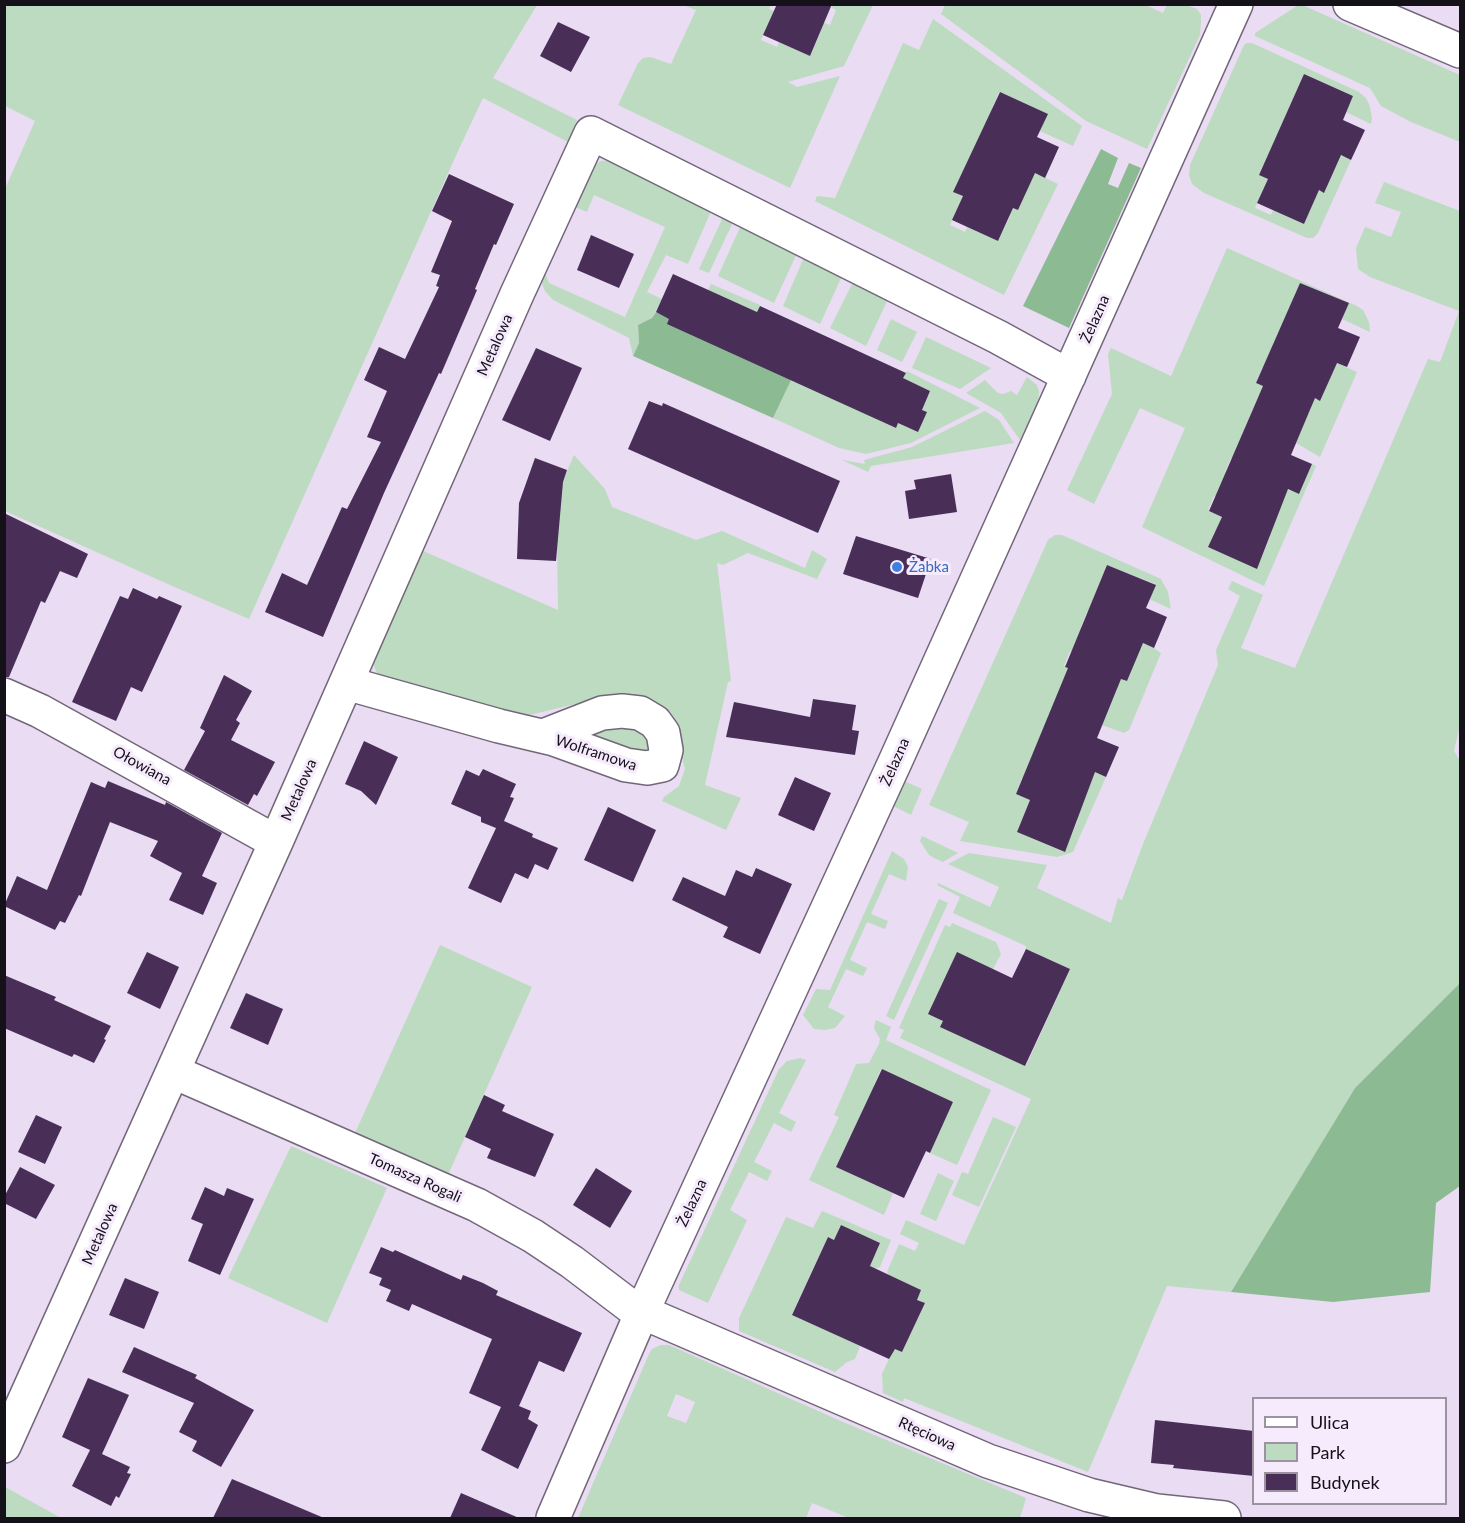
<!DOCTYPE html>
<meta charset="utf-8">
<style>
body{margin:0}
#map{position:relative;width:1465px;height:1523px;overflow:hidden;background:#eadcf3;font-family:Lato,sans-serif}
canvas{display:block}
.frame{position:absolute;inset:0;border:6px solid #151118;pointer-events:none}
.legend{position:absolute;left:1252px;top:1397px;width:195px;height:108px;box-sizing:border-box;background:#f6eafd;border:2px solid #9c93a1;margin:0;padding:8px 10px;list-style:none;font-size:18px;color:#151118}
.legend li{display:flex;align-items:center;gap:12px;height:30px}
.legend b{width:30px;border:2px solid #9c93a1}
</style>
<div id="map">
<canvas width="1465" height="1523"></canvas>
<div class="frame"></div>
<ul class="legend">
<li><b style="height:8px;background:#fff"></b>Ulica</li>
<li><b style="height:16px;background:#bcdbc0"></b>Park</li>
<li><b style="height:16px;background:#492f58"></b>Budynek</li>
</ul>
</div>
<script>
const ctx = document.querySelector('canvas').getContext('2d');
ctx.lineJoin = 'round';
function fillPath(path, color) { ctx.fillStyle = color; ctx.fill(path, 'evenodd'); }
const toPath = rows => new Path2D(rows.map(r => 'M' + r).join(''));
function trace(path, color, width, dash) { ctx.strokeStyle = color; ctx.lineWidth = width; ctx.lineCap = dash ? 'butt' : 'round'; ctx.setLineDash(dash || []); ctx.stroke(path); }
function drawText(font, color, halo, rows, align = 'center') {
  ctx.font = font + ' Lato,sans-serif'; ctx.lineWidth = 6; ctx.setLineDash([]); ctx.textBaseline = 'middle'; ctx.strokeStyle = halo; ctx.fillStyle = color; for (const [text, x, y, turn = 0] of rows) {
    ctx.save(); ctx.translate(x, y); ctx.rotate((+turn || 0) * Math.PI / 180); ctx.textAlign = isNaN(turn) ? turn : align; if (halo) ctx.strokeText(text, 0, 0); ctx.fillText(text, 0, 0); ctx.restore();
  }
}
fillPath(toPath([
 [1300,4,1460,75,1460,142,1411,122,1381,106,1370,88,1255,36,1255,33],
 [4,5,537,5,493,78,577,120,568,142,483,98,458,151,249,619,170,585,5,511,5,189,35,121,5,106],
 [683,5,771,5,769,9,774,11,761,40,777,47,779,42,810,56,821,31,817,20,830,25,836,10,832,8,833,5,873,5,844,66,788,82,797,87,840,76,790,188,618,105,638,63,643,58,650,57,671,64,696,10],
 [945,5,1143,4,1163,13,1167,5,1186,5,1197,9,1201,15,1201,22,1200,35,1147,149,1086,121,941,14],
 [933,19,1082,126,1073,146,1040,131,1047,114,999,92,992,108,997,110,954,192,963,196,950,225,965,232,967,227,998,241,1010,216,1006,205,1018,210,1025,195,1030,171,1058,184,1004,295,815,201,817,196,835,198,903,43,919,50],
 [1247,43,1252,43,1359,92,1366,98,1370,107,1372,118,1371,124,1346,112,1353,96,1304,74,1259,175,1268,179,1255,208,1271,215,1273,210,1304,224,1315,199,1312,187,1324,192,1336,153,1351,160,1318,233,1313,238,1307,238,1204,193,1192,184,1189,175,1190,165,1244,45],
 [612,160,712,209,688,264,666,255,647,292,662,299,652,318,638,325,639,343,633,356,629,338,553,300,545,291,541,281,541,274,594,165,601,161],
 [594,195,665,227,625,317,549,283,545,273,575,207,587,212],
 [1384,182,1460,211,1460,725,1454,751,1460,761,1460,983,1355,1088,1231,1292,1167,1286,1088,1472,904,1398,903,1402,883,1393,882,1374,894,1348,902,1352,925,1303,917,1300,921,1290,889,1275,887,1272,899,1244,915,1251,919,1243,900,1234,906,1220,964,1245,1031,1099,900,1038,904,1030,899,1028,945,925,950,927,952,923,996,942,1001,954,993,969,943,1021,1026,1066,1070,969,1026,949,1026,946,953,913,960,897,937,885,938,883,990,907,999,887,948,864,969,853,1047,865,1037,888,1111,923,1118,898,1122,900,1143,844,1218,665,1216,650,1240,596,1228,589,1232,581,1263,595,1241,648,1295,668,1428,359,1440,362,1459,311,1370,277,1358,269,1356,248,1365,227,1391,237,1401,212,1375,203],
 [724,215,734,220,709,273,699,269],
 [742,223,798,251,774,303,718,276],
 [1227,248,1357,306,1363,310,1369,322,1370,332,1342,319,1348,303,1300,283,1294,297,1298,299,1284,332,1279,330,1273,344,1277,347,1267,370,1262,368,1256,383,1267,388,1259,395,1246,425,1236,459,1231,458,1225,472,1229,475,1219,498,1214,496,1208,510,1222,517,1208,547,1224,554,1226,550,1243,558,1242,562,1257,568,1270,537,1259,532,1284,488,1299,494,1312,464,1316,466,1264,586,1142,527,1185,428,1140,408,1094,504,1067,490,1112,394,1108,354,1111,348,1171,376],
 [805,255,843,274,820,324,783,306],
 [854,280,889,297,866,346,830,328],
 [711,284,760,305,757,312,708,290],
 [891,319,917,332,902,362,877,350],
 [926,337,991,368,960,389,912,368],
 [1332,361,1357,372,1320,457,1296,443,1311,408,1308,395,1320,400],
 [907,371,980,408,911,443,866,454,839,448,773,418,791,380,864,413,879,415,877,419,895,428,898,423,914,430,927,412,922,410,930,391,903,378],
 [1027,377,1037,385,1039,392,1038,403,1020,440,1001,413,966,393,985,380,998,393,1003,394,1011,391,1017,395],
 [985,411,999,420,1014,443,871,466,868,472,842,460,865,464,864,460,912,447],
 [574,455,605,489,612,507,696,540,722,531,805,568,812,550,827,559,817,579,748,553,723,565,717,563,731,681,728,682,705,785,741,798,726,830,662,801,664,797,679,786,685,769,675,731,592,700,521,717,378,676,372,661,421,550,558,610,557,540,559,490],
 [1055,535,1062,535,1161,579,1168,592,1171,609,1149,599,1155,584,1107,565,1092,613,1087,612,1081,627,1085,629,1075,652,1070,651,1064,666,1074,671,1027,780,1022,778,1016,794,1030,800,1017,832,1064,852,1078,820,1067,815,1092,771,1106,777,1073,852,1057,857,960,841,969,822,929,805,1048,540],
 [1140,642,1154,648,1161,653,1129,730,1124,733,1102,725,1117,690,1116,676,1127,681],
 [610,719,653,733,655,748,632,758,575,730],
 [904,781,922,789,911,815,893,806],
 [922,836,958,853,943,862,936,859,929,855,920,841],
 [892,851,904,859,908,867,906,881,889,874,871,914,888,921,885,929,867,922,850,960,867,968,863,976,846,969,828,1007,845,1016,835,1028,825,1030,814,1029,803,1015,816,989,830,990],
 [939,899,948,903,894,1020,886,1016],
 [440,945,532,987,448,1175,355,1133],
 [876,1020,891,1027,886,1040,991,1090,957,1165,930,1153,953,1102,881,1069,874,1085,880,1088,870,1095,836,1167,893,1193,884,1215,809,1180,839,1117,834,1115,856,1064,869,1063,879,1044,880,1039,874,1028],
 [800,1058,806,1060,779,1113,796,1122,791,1132,774,1123,754,1162,772,1171,767,1181,749,1172,730,1210,747,1220,708,1303,679,1290,679,1285,779,1069,787,1061],
 [993,1117,1016,1127,979,1207,952,1195,962,1172,968,1174],
 [291,1146,387,1188,327,1323,228,1278],
 [938,1173,954,1181,936,1221,920,1214],
 [822,1211,891,1240,880,1267,868,1271,880,1243,841,1225,834,1240,828,1237,792,1314,860,1346,855,1359,847,1362,835,1372,739,1331,739,1318,786,1217,813,1228],
 [661,1345,669,1345,843,1422,1026,1498,1020,1518,849,1518,812,1503,806,1518,578,1518,649,1354,652,1349],
 [676,1394,695,1402,686,1423,667,1416],
 [4,1487,5,1487,61,1518,5,1518]
]), '#bcdbc0');
fillPath(toPath([
 [1101,149,1118,158,1108,184,1118,188,1129,163,1141,168,1069,328,1023,306],
 [656,312,793,376,773,418,633,356,639,343,638,325,652,318],
 [1460,983,1460,1186,1436,1203,1430,1292,1333,1302,1231,1292,1355,1088]
]), '#8cba93');
fillPath(toPath([
 [777,4,832,4,810,56,763,35],
 [558,22,590,37,571,72,540,56],
 [1304,74,1353,96,1343,120,1365,130,1351,160,1341,155,1324,193,1319,190,1304,224,1257,203,1268,179,1259,175],
 [1000,92,1048,114,1037,137,1059,147,1045,178,1035,173,1018,210,1013,208,998,241,952,220,963,196,953,192],
 [449,174,514,204,496,245,494,244,475,289,477,290,441,374,439,373,384,493,323,637,265,612,282,573,307,585,342,507,347,509,381,442,367,437,387,391,364,380,379,347,405,359,439,287,436,286,440,275,431,272,452,221,432,211],
 [591,235,634,254,619,288,577,270],
 [673,274,757,312,760,306,906,373,903,378,930,391,922,410,927,412,918,432,898,423,896,428,667,324,669,319,656,312],
 [1300,283,1349,303,1338,328,1360,337,1347,367,1337,363,1320,401,1315,398,1291,455,1312,464,1299,494,1288,489,1257,569,1208,547,1222,517,1209,511,1263,386,1256,383],
 [536,348,582,368,550,441,502,420],
 [649,401,662,406,663,403,840,481,818,533,628,449],
 [535,458,567,470,563,482,556,561,517,559,519,503],
 [951,474,957,512,909,519,905,491,916,489,914,480],
 [4,513,88,554,77,578,60,571,45,603,41,601,9,677,4,677],
 [856,536,931,559,918,598,843,574],
 [1107,565,1156,585,1146,608,1167,617,1154,648,1143,643,1127,681,1121,679,1097,738,1119,747,1106,777,1095,772,1065,852,1017,832,1030,800,1016,794,1068,668,1065,667],
 [133,588,157,599,159,596,182,606,142,692,131,687,116,721,72,702,120,596,128,599],
 [224,675,252,691,236,720,240,723,231,740,275,762,257,796,254,794,248,805,184,770,205,731,200,728],
 [813,699,856,705,852,730,859,731,855,755,726,737,734,702,810,717],
 [364,741,398,757,376,805,361,791,345,784],
 [483,769,516,784,510,797,514,798,504,821,533,834,532,837,558,848,548,870,535,864,528,879,515,873,501,903,468,888,496,828,481,822,481,817,451,804,466,770,479,776],
 [795,777,831,793,814,831,778,815],
 [108,781,165,805,166,802,222,833,202,876,217,883,203,915,169,900,182,873,150,856,158,841,110,822,81,896,79,895,65,923,60,921,55,930,4,906,17,876,47,890,91,782,105,788],
 [608,807,656,830,633,882,584,860],
 [756,868,792,884,760,954,723,937,728,927,672,900,683,877,725,896,736,870,752,877],
 [1026,949,1070,969,1025,1066,940,1027,943,1021,928,1014,957,952,1012,978],
 [147,952,179,967,160,1009,127,993],
 [4,975,56,997,54,1000,111,1026,104,1039,106,1040,94,1063,74,1054,72,1057,4,1028],
 [246,993,283,1009,268,1045,230,1028],
 [882,1069,953,1102,930,1153,926,1151,904,1198,836,1167],
 [484,1095,505,1105,502,1111,554,1134,535,1177,487,1158,491,1149,465,1137],
 [36,1115,62,1127,45,1164,18,1152],
 [20,1167,55,1185,36,1219,4,1203,4,1197],
 [596,1168,632,1191,610,1228,573,1205],
 [205,1187,224,1196,227,1188,254,1199,220,1275,188,1261,203,1224,191,1219],
 [841,1225,880,1243,870,1266,921,1290,917,1300,925,1303,902,1352,895,1349,889,1359,792,1315,828,1237,834,1240],
 [381,1247,393,1252,395,1250,461,1280,463,1275,483,1283,498,1291,496,1295,582,1333,564,1372,539,1361,519,1406,531,1411,528,1419,538,1425,518,1469,481,1450,501,1407,469,1393,492,1339,412,1304,409,1311,386,1301,391,1290,379,1285,382,1278,369,1273],
 [125,1278,159,1292,144,1329,109,1315],
 [134,1347,197,1375,195,1378,254,1410,221,1467,192,1451,197,1441,179,1432,194,1403,122,1372],
 [88,1378,129,1395,102,1454,130,1467,127,1473,131,1474,119,1498,116,1496,111,1506,72,1486,90,1450,62,1437],
 [1155,1420,1254,1431,1254,1476,1173,1468,1174,1465,1151,1463],
 [232,1479,324,1518,213,1518],
 [461,1493,519,1518,450,1518]
]), '#492f58');
const minor = toPath([
 [1350,4,1460,51],
 [346,683,499,726,554,739,626,765,647,768,662,765,666,750,663,733,655,722,640,713,622,711,602,713,543,736],
 [4,695,40,711,276,842],
 [174,1072,477,1205,533,1236,572,1262,630,1306,642,1312,988,1461,1089,1495,1157,1511,1224,1518],
 [4,1446,276,842,517,294,591,133,998,337,1069,376],
 [553,1518,642,1312,895,762,1236,4]
]);
trace(minor, '#73667a', 36);
trace(minor, '#fff', 33);
for (const [x, y, r, color] of [
 [897,567,6,"#3f7fe0"]
]) { const dot = new Path2D(); dot.arc(x, y, r, 0, 2 * Math.PI); ctx.fillStyle = color; ctx.fill(dot); trace(dot, '#f6eafd', 2); }
drawText('15px', '#151118', '#f6eafd', [
 ["Żelazna",1095,319,-66],
 ["Metalowa",495,345,-66],
 ["Wolframowa",596,753,18],
 ["Żelazna",895,762,-66],
 ["Ołowiana",142,766,29],
 ["Metalowa",299,790,-66],
 ["Tomasza Rogali",415,1178,24],
 ["Żelazna",692,1203,-65],
 ["Metalowa",100,1234,-66],
 ["Rtęciowa",927,1434,24]
]);
drawText('15px', '#366cbe', '#f6eafd', [
 ["Żabka",909,567]
], 'left');
</script>
